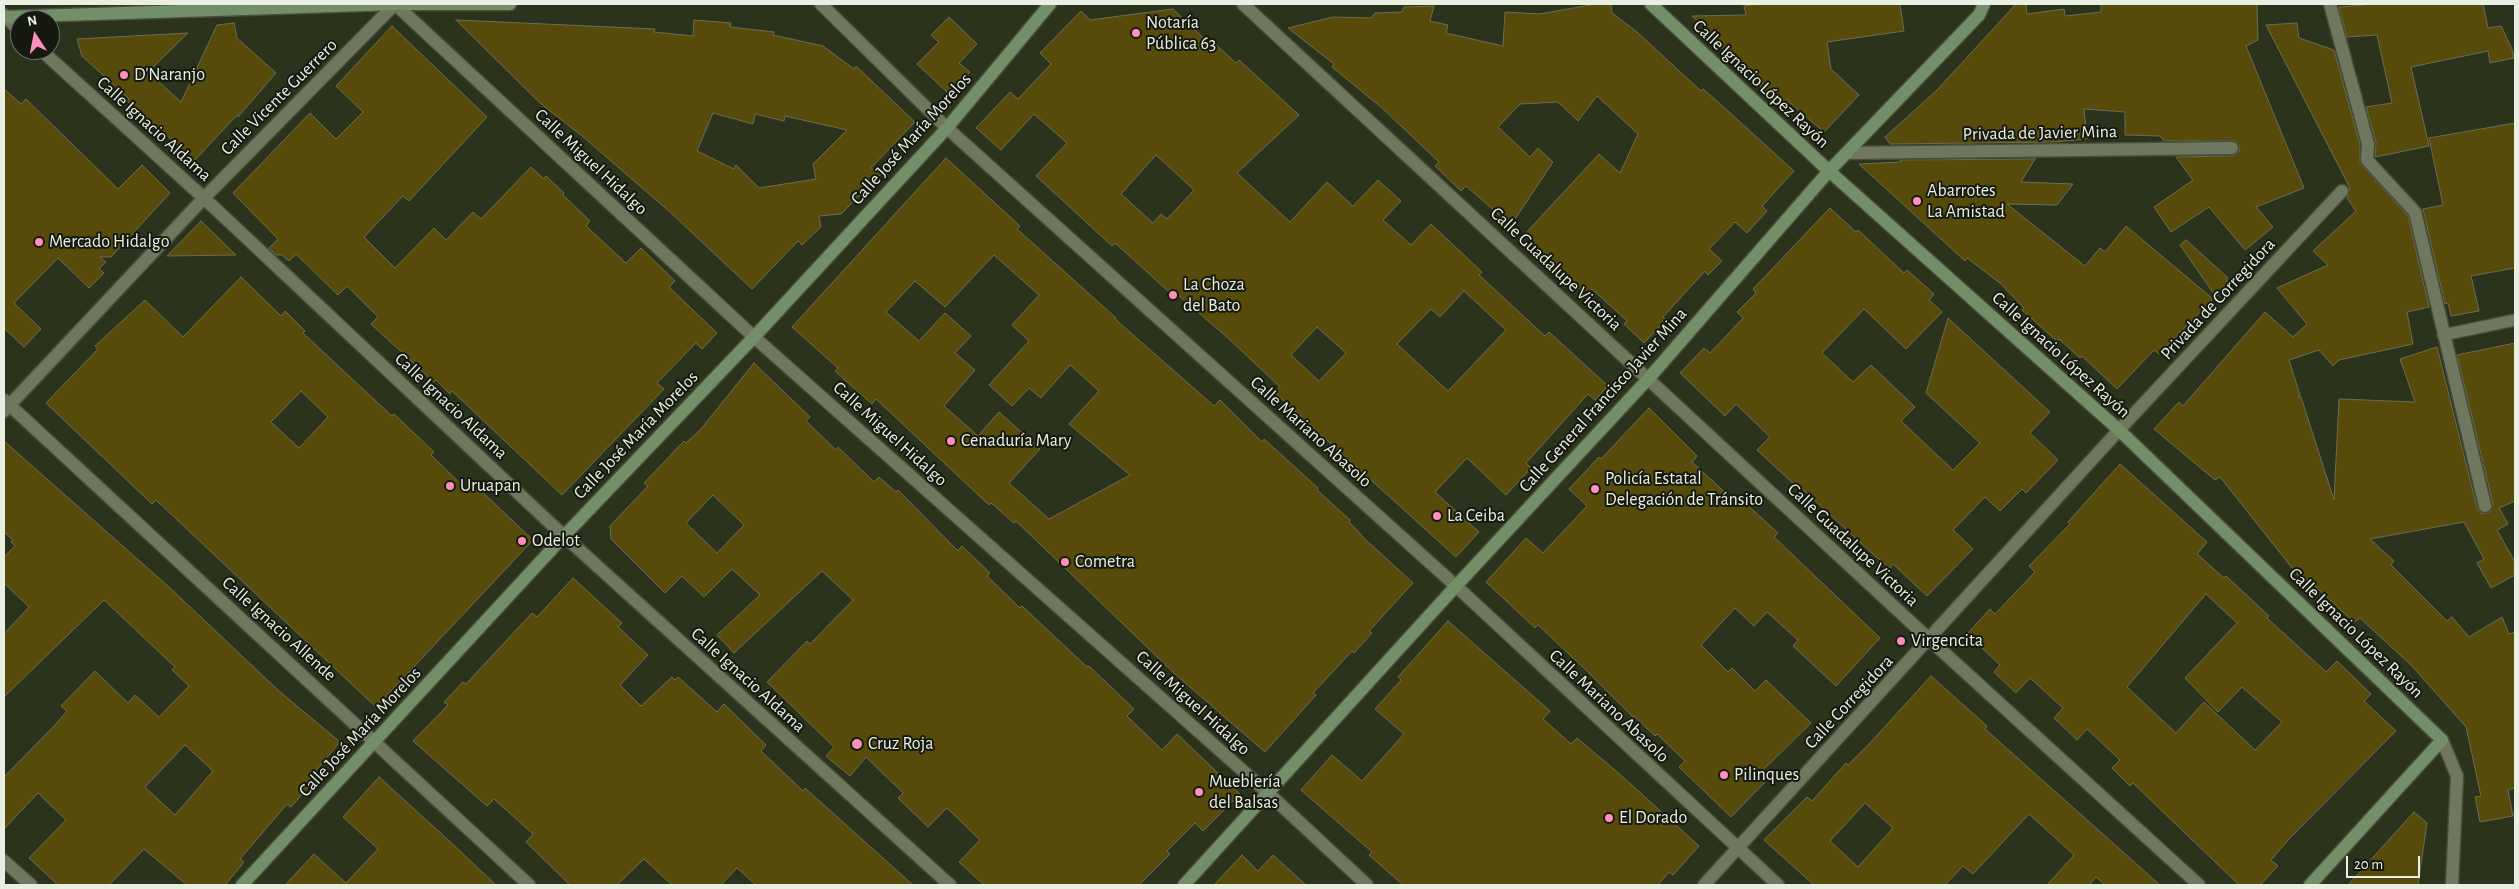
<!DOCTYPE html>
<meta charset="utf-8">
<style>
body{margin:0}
#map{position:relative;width:2519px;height:889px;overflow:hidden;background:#2c331c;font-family:"Alegreya Sans",sans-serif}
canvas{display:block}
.frame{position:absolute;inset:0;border:5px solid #eaf0e1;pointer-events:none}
.north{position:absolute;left:10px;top:10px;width:50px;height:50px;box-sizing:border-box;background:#16190f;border:1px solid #6b6f63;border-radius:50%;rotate:349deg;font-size:14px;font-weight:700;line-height:20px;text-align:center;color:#eaf0e1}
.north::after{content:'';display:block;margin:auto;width:18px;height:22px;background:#fe8ebc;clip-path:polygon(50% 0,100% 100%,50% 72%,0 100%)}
.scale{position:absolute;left:2346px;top:856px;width:74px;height:22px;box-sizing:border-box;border:2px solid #eaf0e1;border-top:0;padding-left:6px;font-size:15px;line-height:18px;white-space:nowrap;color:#eaf0e1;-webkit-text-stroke:4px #16190f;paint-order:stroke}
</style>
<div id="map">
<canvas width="2519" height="889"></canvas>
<div class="frame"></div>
<div class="north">N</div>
<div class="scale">20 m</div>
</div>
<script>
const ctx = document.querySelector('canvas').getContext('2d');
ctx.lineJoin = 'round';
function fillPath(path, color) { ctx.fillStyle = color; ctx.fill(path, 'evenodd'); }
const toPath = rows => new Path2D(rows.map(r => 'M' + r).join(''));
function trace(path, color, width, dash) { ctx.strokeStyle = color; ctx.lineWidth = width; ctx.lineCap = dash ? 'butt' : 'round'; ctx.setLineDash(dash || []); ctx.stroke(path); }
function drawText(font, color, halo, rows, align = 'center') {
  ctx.font = font + ' "Alegreya Sans",sans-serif'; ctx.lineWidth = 4; ctx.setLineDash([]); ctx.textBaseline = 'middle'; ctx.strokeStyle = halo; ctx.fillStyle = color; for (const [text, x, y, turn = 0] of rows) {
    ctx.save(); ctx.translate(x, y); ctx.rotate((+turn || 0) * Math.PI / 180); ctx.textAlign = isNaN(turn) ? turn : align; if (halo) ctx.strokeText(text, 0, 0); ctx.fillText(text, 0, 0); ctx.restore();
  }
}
const building = toPath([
 [1596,4,1611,4,1612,13,1637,32,1701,91,1703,89,1717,101,1794,171,1762,206,1767,211,1747,233,1735,222,1709,249,1722,261,1708,275,1705,271,1663,317,1666,320,1644,343,1624,324,1627,321,1592,289,1586,295,1524,235,1599,154,1620,173,1638,134,1597,96,1578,121,1558,102,1520,104,1498,127,1530,157,1538,148,1553,162,1511,225,1466,186,1461,191,1435,166,1439,162,1382,108,1332,67,1334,64,1288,28,1333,17,1371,18,1375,13,1402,12,1404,7,1434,6,1430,21,1448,25,1446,33,1503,46,1505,12,1539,14,1596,4],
 [1759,4,1900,4,1904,31,1827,42,1831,69,1859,95,1824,132,1789,102,1783,108,1760,86,1763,83,1712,39,1714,36,1692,16,1746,15,1744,6,1759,4],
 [2016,4,2026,4,2027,14,2064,9,2065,16,2101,12,2101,4,2257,4,2258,40,2246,46,2304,188,2256,207,2273,227,2245,250,2209,207,2171,232,2154,207,2193,180,2176,157,2233,156,2239,152,2240,148,2236,141,2164,141,2160,136,2125,135,2125,112,2084,109,2087,139,2054,142,1890,144,1885,137,1937,90,2016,4],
 [2373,4,2483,4,2488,28,2501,26,2512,49,2514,58,2490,63,2488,51,2411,67,2429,146,2375,157,2376,142,2366,107,2392,103,2377,35,2347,37,2339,7,2373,4],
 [1173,9,1212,46,1214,43,1236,63,1239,60,1299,115,1237,173,1290,222,1327,182,1353,206,1378,180,1401,201,1383,220,1411,245,1431,224,1482,272,1479,275,1545,336,1549,332,1608,386,1595,400,1588,394,1526,463,1531,468,1506,495,1467,458,1435,492,1479,532,1456,557,1275,393,1280,387,1228,338,1171,289,1168,291,1115,243,1112,246,1036,176,1067,143,1034,114,1001,150,976,128,1010,92,1018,99,1051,64,1040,53,1081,11,1090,20,1173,9],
 [1156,155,1194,190,1167,219,1161,214,1153,223,1121,194,1156,155],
 [1464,291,1506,330,1448,391,1397,344,1431,309,1440,317,1464,291],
 [1317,327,1346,353,1319,381,1291,355,1317,327],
 [949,17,977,44,959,63,970,72,949,94,917,64,939,42,931,35,949,17],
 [456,20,655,29,654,32,693,36,694,20,731,23,730,27,774,32,773,35,823,46,854,69,856,66,915,122,871,168,881,174,841,214,819,216,821,227,802,245,798,241,752,289,671,213,581,135,541,104,456,20],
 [713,113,753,124,755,114,784,121,785,116,847,130,813,164,816,179,759,188,736,165,734,169,697,151,713,113],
 [234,23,237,38,276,73,238,117,237,115,195,160,127,101,129,99,82,56,77,39,188,33,148,72,181,102,217,25,234,23],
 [2297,23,2299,38,2334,50,2360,145,2360,163,2408,216,2429,307,2407,312,2413,344,2339,360,2333,366,2319,350,2289,360,2300,395,2298,397,2301,397,2334,500,2339,399,2415,402,2400,359,2437,347,2477,508,2482,514,2490,512,2493,504,2457,355,2515,343,2515,501,2499,508,2508,524,2497,530,2515,562,2515,575,2491,588,2477,563,2484,559,2464,522,2370,539,2394,561,2391,565,2447,621,2452,617,2469,637,2502,617,2509,634,2515,632,2515,788,2508,790,2513,816,2480,822,2475,797,2481,796,2466,727,2412,666,2360,618,2354,622,2307,579,2304,583,2220,477,2215,480,2154,429,2179,402,2183,406,2265,312,2293,337,2307,324,2277,288,2328,265,2313,251,2356,211,2347,198,2350,188,2266,25,2297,23],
 [392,26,487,117,409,201,403,196,364,237,395,268,434,228,446,240,473,212,481,219,531,167,544,179,546,176,564,193,563,195,590,221,586,226,626,263,641,248,675,281,669,287,717,333,702,349,696,343,657,383,664,389,562,495,452,391,450,394,436,380,434,382,371,324,378,317,347,286,338,295,296,254,289,261,282,255,276,255,269,248,278,239,233,193,310,113,336,139,363,112,336,86,392,26],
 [4,89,21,104,26,99,118,189,142,165,170,193,111,257,100,257,106,262,99,269,104,273,89,288,58,258,14,303,41,329,24,347,4,328,4,89],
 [2515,123,2515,268,2471,276,2479,311,2451,316,2448,303,2445,304,2423,209,2443,205,2429,138,2515,123],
 [946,158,1020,226,1017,229,1116,318,1115,319,1214,406,1220,400,1262,442,1264,439,1318,488,1317,490,1350,520,1349,522,1367,541,1413,583,1369,631,1372,633,1354,653,1352,651,1313,693,1316,695,1265,752,1175,674,1016,521,1014,523,991,503,989,505,876,399,872,404,835,371,838,368,792,327,946,158],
 [994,255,1039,295,1012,325,1029,341,989,385,1012,406,1029,388,1041,398,1070,365,1099,391,1069,424,1130,475,1049,519,1009,483,1040,449,999,412,978,436,944,406,975,370,955,353,971,336,945,313,919,341,886,312,915,281,945,307,994,255],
 [2035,159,2021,182,2073,184,2057,205,2007,204,2085,266,2100,248,2105,252,2126,226,2213,299,2159,354,2154,350,2117,389,2082,356,2080,358,2059,339,2057,341,2022,310,2024,308,2000,283,1967,258,1965,261,1859,164,1901,162,1900,160,2035,159],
 [1830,208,1856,232,1858,230,1904,273,1907,270,1934,294,1929,300,1942,312,1906,349,1864,309,1822,353,1853,382,1871,365,1915,407,1901,421,1953,470,1980,443,1926,393,1948,318,2050,412,2030,433,2058,460,2026,493,2022,489,2000,511,1985,497,1953,530,1973,549,1927,596,1893,564,1890,568,1874,555,1797,484,1796,486,1757,450,1770,437,1736,404,1725,416,1680,373,1704,348,1710,353,1743,318,1737,312,1756,293,1753,289,1830,208],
 [201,221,236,255,167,256,201,221],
 [2186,240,2227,277,2227,285,2216,297,2180,245,2186,240],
 [241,277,281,316,285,311,305,331,303,333,335,363,392,416,394,414,434,452,431,455,469,492,475,485,533,540,376,707,156,500,152,504,46,403,98,349,95,346,145,300,183,337,241,277],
 [301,391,328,417,299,448,271,422,301,391],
 [754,363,810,417,806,421,836,450,838,447,874,482,879,477,896,492,898,490,958,551,962,546,990,573,987,576,1020,608,1022,606,1087,667,1089,666,1110,686,1134,709,1127,716,1162,750,1177,734,1240,794,1203,831,1195,823,1167,851,1170,854,1139,885,984,885,959,862,980,840,947,808,928,827,898,798,903,793,866,757,850,776,826,756,834,747,767,682,807,641,810,644,853,600,822,571,734,653,717,635,760,595,732,569,704,597,682,576,665,593,611,539,610,526,648,486,644,483,684,441,686,443,701,429,754,363],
 [713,495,744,525,717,553,686,523,713,495],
 [1649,408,1697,456,1692,462,1741,507,1745,503,1778,533,1774,537,1880,638,1836,686,1793,646,1798,640,1767,612,1754,626,1735,608,1701,645,1728,672,1732,668,1755,691,1766,680,1811,723,1759,774,1766,781,1731,817,1679,767,1685,761,1657,734,1655,736,1634,716,1633,717,1586,670,1538,625,1535,628,1486,582,1526,538,1543,553,1587,506,1569,489,1599,457,1601,459,1649,408],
 [4,441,169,587,279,691,340,742,313,774,317,777,291,807,287,804,240,859,244,862,225,885,187,885,144,849,109,885,58,885,29,858,66,820,38,793,4,829,4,777,56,724,67,711,61,706,95,671,128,703,135,695,159,717,189,686,172,670,175,667,104,600,4,697,4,634,29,607,4,583,4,557,15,546,11,542,13,540,4,532,4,441],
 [185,745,213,771,175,815,145,787,185,745],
 [2120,464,2207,542,2197,554,2224,578,2226,576,2269,616,2267,618,2326,672,2337,661,2371,694,2364,701,2396,731,2289,839,2271,860,2278,866,2260,885,2239,885,2133,783,2130,786,2112,768,2120,760,2087,729,2077,740,2054,718,2063,708,2030,678,2016,693,1994,672,2000,665,1967,634,1990,609,1995,614,2035,572,2029,566,2070,524,2068,522,2120,464],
 [2206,594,2237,623,2185,678,2218,712,2242,687,2282,722,2255,750,2204,702,2176,733,2127,687,2206,594],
 [573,578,622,623,618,627,648,655,620,685,641,706,672,677,675,680,678,677,717,712,724,704,766,745,761,751,803,791,805,788,913,885,756,885,737,868,721,885,672,885,644,859,617,885,570,885,526,842,533,834,494,799,487,806,413,741,448,705,444,702,463,682,466,684,532,613,537,617,573,578],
 [1448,621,1550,711,1543,719,1571,744,1577,738,1623,777,1699,846,1673,875,1669,872,1658,885,1403,885,1369,855,1372,852,1301,790,1332,755,1362,781,1404,734,1375,709,1401,680,1398,677,1448,621],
 [1931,676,1987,726,1985,729,2160,885,2105,885,2096,877,2089,885,2047,885,2074,855,2029,814,1973,874,1963,866,1945,885,1814,885,1764,840,1807,797,1812,801,1846,763,1848,765,1871,742,1931,676],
 [1865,803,1893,828,1858,867,1830,841,1865,803],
 [379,777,445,837,496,885,285,885,314,854,346,883,378,849,343,817,379,777],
 [2414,812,2427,823,2418,885,2348,885,2414,812],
 [1242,855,1258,871,1273,855,1306,885,1214,885,1242,855]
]);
fillPath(building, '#574b0c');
trace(building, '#706b50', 1);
const lane = toPath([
 [2443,335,2515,320]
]);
const street = toPath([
 [395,4,754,337,1268,793,1367,885],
 [821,4,947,128,1456,586,1778,885],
 [1243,4,1930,640,2199,885],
 [2330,4,2368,144,2367,160,2415,212,2485,506],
 [4,15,20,31],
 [41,50,204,198,564,536,950,885],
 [1848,153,2232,148],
 [4,400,529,885],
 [4,411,204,198,395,4],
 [2442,740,2457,776,2452,885],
 [4,861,31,885],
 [1704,885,2119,430,2342,191]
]);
const secondary = toPath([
 [1651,4,1829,171,2119,430,2442,740,2310,885],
 [4,17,395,4,510,4],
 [242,885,564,536,754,337,947,128,1050,4],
 [1184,885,1456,586,1649,378,1829,171,1979,15,1984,4]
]);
trace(lane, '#474e3a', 14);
trace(street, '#474e3a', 15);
trace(secondary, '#474e3a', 15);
trace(lane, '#6f775e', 11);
trace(street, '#6f775e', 12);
trace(secondary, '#728f6a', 12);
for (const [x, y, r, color] of [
 [1136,33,5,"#fe8ebc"],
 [124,75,5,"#fe8ebc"],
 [1917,201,5,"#fe8ebc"],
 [39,242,5,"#fe8ebc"],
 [1173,295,5,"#fe8ebc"],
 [951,441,5,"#fe8ebc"],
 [450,486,5,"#fe8ebc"],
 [1595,489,5,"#fe8ebc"],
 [1437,516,5,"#fe8ebc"],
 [522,541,5,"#fe8ebc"],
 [1065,562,5,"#fe8ebc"],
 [1901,641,5,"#fe8ebc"],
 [857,744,6,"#fe8ebc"],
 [1724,775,5,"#fe8ebc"],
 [1199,792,5,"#fe8ebc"],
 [1609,818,5,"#fe8ebc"]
]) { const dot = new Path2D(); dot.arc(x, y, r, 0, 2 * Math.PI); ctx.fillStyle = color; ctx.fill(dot); trace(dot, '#16190f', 2); }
drawText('18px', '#eaf0e1', '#16190f', [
 ["Notaría",1146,23],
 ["Pública 63",1146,44],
 ["D'Naranjo",134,75],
 ["Abarrotes",1927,191],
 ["La Amistad",1927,212],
 ["Mercado Hidalgo",49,242],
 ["La Choza",1183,285],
 ["del Bato",1183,306],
 ["Cenaduría Mary",961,441],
 ["Policía Estatal",1605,479],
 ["Delegación de Tránsito",1605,500],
 ["Uruapan",460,486],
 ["La Ceiba",1447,516],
 ["Odelot",532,541],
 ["Cometra",1075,562],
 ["Virgencita",1911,641],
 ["Cruz Roja",868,744],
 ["Pilinques",1734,775],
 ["Mueblería",1209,782],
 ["del Balsas",1209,803],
 ["El Dorado",1619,818]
], 'left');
drawText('18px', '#eaf0e1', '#16190f', [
 ["Calle Ignacio López Rayón",1761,84,43],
 ["Calle Vicente Guerrero",279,97,-45],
 ["Calle Ignacio Aldama",154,129,42],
 ["Privada de Javier Mina",2040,133,-1],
 ["Calle José María Morelos",911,139,-48],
 ["Calle Miguel Hidalgo",591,162,43],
 ["Calle Guadalupe Victoria",1556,269,43],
 ["Privada de Corregidora",2218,299,-47],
 ["Calle Ignacio López Rayón",2061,355,42],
 ["Calle General Francisco Javier Mina",1603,400,-48],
 ["Calle Ignacio Aldama",451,406,43],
 ["Calle Mariano Abasolo",1311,432,42],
 ["Calle Miguel Hidalgo",890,434,42],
 ["Calle José María Morelos",636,435,-46],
 ["Calle Guadalupe Victoria",1853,545,43],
 ["Calle Ignacio Allende",279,629,42],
 ["Calle Ignacio López Rayón",2356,633,44],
 ["Calle Ignacio Aldama",748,680,42],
 ["Calle Corregidora",1849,702,-47],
 ["Calle Miguel Hidalgo",1193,703,42],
 ["Calle Mariano Abasolo",1609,706,43],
 ["Calle José María Morelos",360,732,-47]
]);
</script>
